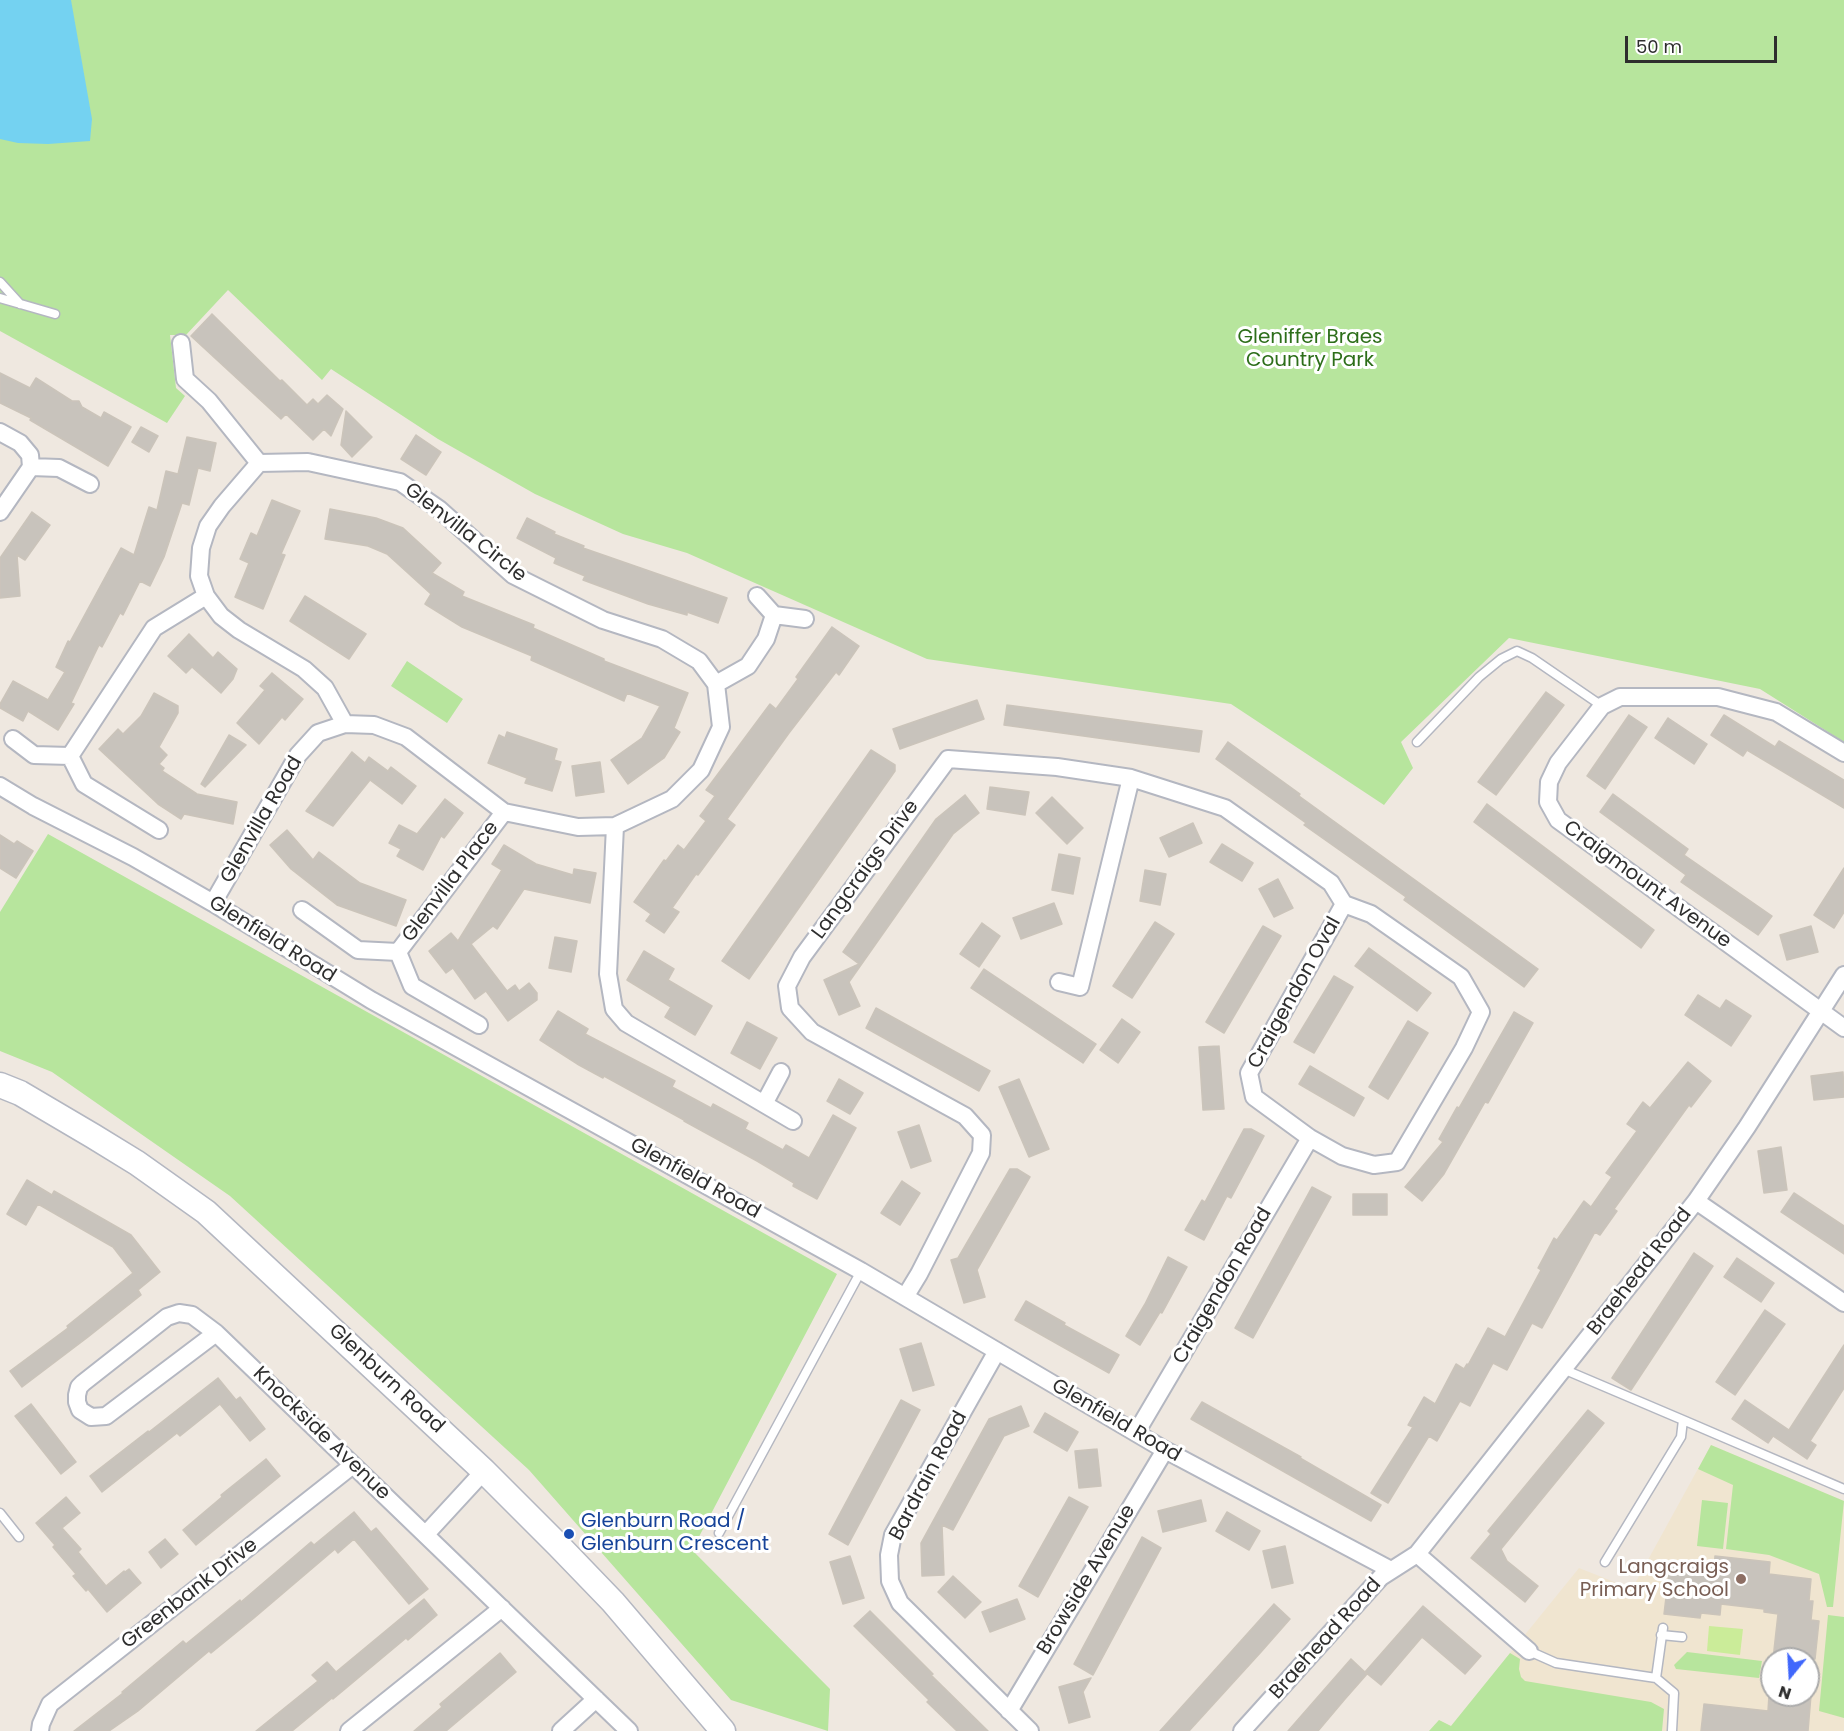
<!DOCTYPE html>
<style>
body{margin:0}
#map{position:relative;width:1844px;height:1731px;overflow:hidden;background:#efe8e0;font-family:Poppins,sans-serif}
canvas{display:block}
.north{position:absolute;left:1760px;top:1647px;width:60px;height:60px;box-sizing:border-box;background:#fff;border:2px solid #ababab;border-radius:50%;rotate:198deg;font-size:16px;font-weight:700;line-height:24px;text-align:center;color:#2e2e2e}
.north::after{content:'';display:block;margin:auto;width:21px;height:27px;background:#4067fc;clip-path:polygon(50% 0,100% 100%,50% 72%,0 100%)}
.scale{position:absolute;left:1625px;top:36px;width:152px;height:27px;box-sizing:border-box;border:3px solid #2e2e2e;border-top:0;padding-left:8px;font-size:18px;line-height:21px;white-space:nowrap;color:#2e2e2e;-webkit-text-stroke:4px #fff;paint-order:stroke}
</style>
<div id="map">
<canvas width="1844" height="1731"></canvas>
<div class="north">N</div>
<div class="scale">50 m</div>
</div>
<script>
const ctx = document.querySelector('canvas').getContext('2d');
ctx.lineJoin = 'round';
function fillPath(path, color) { ctx.fillStyle = color; ctx.fill(path, 'evenodd'); }
const toPath = rows => new Path2D(rows.map(r => 'M' + r).join(''));
function trace(path, color, width, dash) { ctx.strokeStyle = color; ctx.lineWidth = width; ctx.lineCap = dash ? 'butt' : 'round'; ctx.setLineDash(dash || []); ctx.stroke(path); }
function drawText(font, color, halo, rows, align = 'center') {
  ctx.font = font + ' Poppins,sans-serif'; ctx.lineWidth = 6; ctx.setLineDash([]); ctx.textBaseline = 'middle'; ctx.strokeStyle = halo; ctx.fillStyle = color; for (const [text, x, y, turn = 0] of rows) {
    ctx.save(); ctx.translate(x, y); ctx.rotate((+turn || 0) * Math.PI / 180); ctx.textAlign = isNaN(turn) ? turn : align; if (halo) ctx.strokeText(text, 0, 0); ctx.fillText(text, 0, 0); ctx.restore();
  }
}
fillPath(toPath([
 [1711,1445,1844,1501,1844,1731,1429,1731,1439,1720,1451,1726,1579,1568,1632,1589],
 [1772,1659,1808,1659,1808,1695,1772,1695]
]), '#f0e5d0');
fillPath(toPath([
 [0,0,1844,0,1844,742,1760,689,1509,638,1401,742,1413,768,1384,805,1231,704,927,659,687,553,623,534,535,494,438,439,331,369,322,380,228,290,186,335,170,335,176,388,185,396,167,423,0,331],
 [407,661,463,699,447,723,391,686],
 [48,834,837,1274,692,1550,830,1689,828,1731,731,1700,529,1470,230,1196,52,1072,0,1051,0,912],
 [1711,1445,1844,1501,1833,1607,1827,1607,1819,1574,1769,1555,1726,1549,1733,1485,1698,1469],
 [1702,1500,1728,1503,1723,1549,1697,1546],
 [1828,1615,1844,1617,1844,1718,1819,1711],
 [1687,1652,1762,1661,1759,1678,1676,1669,1674,1665],
 [1510,1653,1520,1659,1519,1669,1521,1677,1525,1681,1651,1702,1664,1709,1662,1731,1429,1731,1439,1720,1451,1726]
]), '#b7e59d');
fillPath(toPath([
 [1709,1626,1743,1629,1740,1655,1707,1651]
]), '#cbec99');
fillPath(toPath([
 [0,0,71,0,92,119,90,141,48,144,18,143,0,139]
]), '#74d2f1');
const building = toPath([
 [212,314,280,381,282,380,307,405,313,399,318,404,327,395,343,409,331,436,324,429,313,440,286,414,281,419,191,336,212,314],
 [0,373,30,388,36,378,72,401,79,401,82,407,101,418,104,412,131,427,108,466,30,420,31,418,0,403,0,373],
 [346,411,372,437,352,457,341,445,346,411],
 [141,427,158,436,149,452,132,442,141,427],
 [416,435,441,452,426,475,401,459,416,435],
 [187,437,216,443,210,471,198,468,189,505,182,503,164,557,150,586,140,581,123,615,120,613,102,647,99,645,71,703,74,704,58,730,28,711,23,721,0,708,0,704,13,681,48,700,65,672,56,667,68,641,70,642,121,548,134,555,149,507,157,510,166,471,178,474,187,437],
 [272,500,300,511,281,554,285,555,263,609,235,597,249,563,240,559,251,533,257,536,272,500],
 [330,509,376,518,403,528,441,563,432,573,464,592,462,596,534,625,533,628,604,659,604,661,688,693,674,728,680,732,664,758,628,784,611,760,642,738,660,706,627,693,624,701,531,660,532,656,462,627,425,604,431,594,387,554,368,546,325,539,330,509],
 [32,512,50,525,25,560,17,555,20,596,0,598,0,558,32,512],
 [527,518,555,532,554,534,584,546,583,548,727,598,718,623,687,612,687,615,648,604,583,580,585,576,554,563,556,558,517,538,527,518],
 [305,596,366,634,349,659,290,621,305,596],
 [832,627,859,646,839,675,836,672,789,733,727,819,735,825,698,875,696,874,672,908,679,912,664,933,646,921,651,914,634,902,664,860,666,861,678,845,684,850,706,821,700,816,715,796,706,790,770,704,776,709,798,679,796,677,832,627],
 [189,634,213,658,218,652,237,669,233,679,221,693,192,667,186,673,168,656,189,634],
 [272,673,303,699,285,720,282,717,259,744,237,723,265,690,260,686,272,673],
 [1546,692,1564,705,1496,795,1478,782,1546,692],
 [154,693,178,706,178,713,159,747,167,755,159,764,164,768,162,771,197,794,237,802,233,824,184,814,181,819,158,804,99,749,118,729,123,734,141,716,154,693],
 [977,700,984,719,900,749,893,729,977,700],
 [1007,705,1202,731,1199,752,1004,725,1007,705],
 [1629,715,1647,727,1605,789,1587,776,1629,715],
 [1724,715,1775,747,1779,741,1844,780,1844,808,1747,750,1743,756,1711,735,1724,715],
 [1668,718,1707,744,1694,764,1655,738,1668,718],
 [507,732,557,749,554,760,561,762,552,791,525,783,527,778,488,763,499,735,505,738,507,732],
 [229,735,246,745,205,787,201,784,229,735],
 [1228,742,1300,794,1299,796,1538,969,1524,987,1404,900,1406,897,1304,825,1306,823,1216,759,1228,742],
 [871,750,895,765,895,771,749,979,722,961,871,750],
 [352,752,365,763,369,757,388,771,391,767,416,786,402,804,370,780,333,826,306,811,352,752],
 [600,762,604,792,576,796,572,766,600,762],
 [990,787,1029,792,1025,815,987,809,990,787],
 [1613,794,1688,849,1684,855,1772,916,1758,935,1681,882,1686,875,1600,812,1613,794],
 [965,795,979,813,953,834,849,982,860,1006,839,1015,824,980,859,964,843,952,936,819,965,795],
 [1052,797,1083,828,1067,844,1036,813,1052,797],
 [445,799,463,813,444,838,441,836,423,870,397,856,401,849,389,843,399,825,417,834,445,799],
 [1487,804,1654,930,1641,948,1474,822,1487,804],
 [1193,823,1202,843,1169,857,1160,838,1193,823],
 [287,830,313,860,319,852,360,883,406,900,396,926,337,905,291,869,270,845,287,830],
 [0,835,14,844,17,841,33,851,16,878,0,868,0,835],
 [1222,844,1253,863,1242,881,1210,862,1222,844],
 [504,845,536,864,573,875,574,869,596,873,590,903,524,889,497,929,493,926,471,944,507,991,515,985,519,991,529,983,537,993,537,1000,508,1021,486,991,475,999,453,968,446,973,429,951,451,933,458,941,502,870,492,864,504,845],
 [1059,854,1080,858,1073,894,1052,890,1059,854],
 [1844,868,1844,912,1834,928,1814,915,1844,868],
 [1145,870,1166,874,1160,905,1140,901,1145,870],
 [1278,879,1293,908,1274,917,1259,889,1278,879],
 [1054,903,1062,924,1021,939,1013,918,1054,903],
 [1155,922,1174,934,1132,998,1113,986,1155,922],
 [982,923,1000,936,979,967,960,954,982,923],
 [1263,926,1281,936,1224,1033,1206,1022,1263,926],
 [1811,926,1818,952,1787,960,1780,935,1811,926],
 [555,937,577,941,571,972,549,968,555,937],
 [1369,948,1431,993,1417,1011,1355,966,1369,948],
 [644,951,674,969,668,980,712,1006,695,1035,665,1017,671,1007,627,980,644,951],
 [984,969,1096,1044,1083,1063,971,988,984,969],
 [1334,976,1353,987,1314,1053,1294,1042,1334,976],
 [1698,995,1720,1009,1726,1000,1751,1016,1731,1046,1685,1015,1698,995],
 [876,1008,990,1071,979,1091,866,1028,876,1008],
 [558,1011,588,1029,585,1034,675,1081,672,1087,711,1108,713,1104,748,1123,745,1129,783,1150,786,1145,809,1158,833,1115,856,1128,817,1199,793,1186,794,1183,757,1161,684,1121,684,1120,604,1076,603,1078,579,1065,540,1040,558,1011],
 [1514,1012,1533,1023,1488,1103,1485,1102,1444,1174,1422,1201,1405,1187,1443,1142,1439,1139,1457,1107,1459,1108,1514,1012],
 [1122,1019,1140,1032,1118,1063,1100,1050,1122,1019],
 [1408,1021,1428,1033,1388,1099,1369,1087,1408,1021],
 [747,1022,777,1038,760,1069,731,1053,747,1022],
 [1219,1046,1224,1109,1203,1110,1199,1047,1219,1046],
 [1688,1062,1711,1081,1691,1107,1689,1105,1614,1209,1617,1211,1600,1235,1595,1232,1542,1328,1532,1323,1507,1370,1493,1363,1470,1406,1460,1401,1437,1441,1429,1436,1388,1503,1371,1493,1413,1427,1408,1425,1424,1397,1435,1404,1456,1364,1464,1369,1467,1364,1468,1365,1488,1328,1505,1337,1541,1270,1538,1268,1554,1238,1557,1240,1584,1201,1591,1207,1612,1177,1606,1173,1637,1131,1627,1124,1643,1102,1650,1108,1688,1062],
 [1310,1066,1364,1098,1354,1116,1299,1084,1310,1066],
 [1843,1072,1844,1097,1814,1100,1811,1076,1843,1072],
 [839,1079,863,1093,850,1114,827,1101,839,1079],
 [1019,1079,1049,1149,1029,1157,999,1087,1019,1079],
 [919,1125,931,1161,911,1168,898,1132,919,1125],
 [1244,1129,1251,1129,1264,1136,1231,1198,1227,1196,1204,1240,1185,1230,1202,1200,1205,1202,1244,1129],
 [1781,1147,1787,1190,1764,1193,1758,1151,1781,1147],
 [1010,1169,1017,1169,1030,1177,977,1270,985,1297,964,1303,951,1260,958,1258,1010,1169],
 [27,1180,52,1195,54,1191,131,1235,160,1272,138,1290,141,1295,88,1337,22,1387,10,1371,68,1328,67,1326,133,1273,113,1247,38,1204,26,1225,7,1214,27,1180],
 [902,1181,920,1193,900,1225,881,1213,902,1181],
 [1312,1187,1331,1197,1253,1338,1235,1328,1312,1187],
 [1794,1193,1844,1226,1844,1254,1781,1212,1794,1193],
 [1353,1194,1387,1194,1387,1215,1353,1215,1353,1194],
 [1694,1253,1713,1266,1631,1390,1612,1378,1694,1253],
 [1168,1257,1187,1267,1162,1313,1160,1312,1140,1345,1126,1336,1145,1304,1168,1257],
 [1737,1258,1774,1283,1761,1302,1724,1277,1737,1258],
 [1026,1301,1065,1323,1064,1325,1119,1355,1109,1373,1015,1320,1026,1301],
 [1765,1310,1785,1324,1735,1395,1716,1382,1765,1310],
 [921,1343,934,1385,913,1391,900,1349,921,1343],
 [1844,1345,1844,1388,1810,1441,1816,1445,1807,1459,1773,1436,1768,1443,1732,1419,1745,1400,1789,1430,1844,1345],
 [218,1378,236,1400,240,1397,265,1429,250,1441,220,1404,180,1436,177,1433,102,1492,90,1476,148,1431,149,1432,218,1378],
 [901,1400,920,1410,848,1545,829,1534,901,1400],
 [1202,1402,1301,1457,1300,1458,1381,1505,1371,1521,1191,1419,1202,1402],
 [31,1404,76,1462,61,1474,15,1416,31,1404],
 [1021,1406,1029,1426,1004,1436,953,1530,942,1525,944,1575,922,1576,921,1543,989,1419,1021,1406],
 [1588,1410,1604,1423,1501,1549,1507,1561,1538,1586,1525,1602,1471,1558,1491,1534,1488,1531,1588,1410],
 [1045,1413,1078,1432,1067,1451,1034,1432,1045,1413],
 [1097,1449,1101,1486,1079,1488,1075,1451,1097,1449],
 [266,1459,280,1476,196,1545,183,1530,222,1497,221,1495,266,1459],
 [66,1497,80,1513,62,1528,81,1549,78,1552,106,1586,124,1571,125,1572,129,1569,141,1583,107,1612,88,1589,86,1591,73,1576,76,1574,53,1547,55,1545,36,1523,66,1497],
 [1069,1497,1088,1507,1038,1597,1019,1586,1069,1497],
 [1201,1500,1206,1521,1163,1532,1158,1511,1201,1500],
 [354,1512,371,1532,376,1528,428,1589,409,1604,354,1539,338,1553,335,1549,254,1618,211,1653,209,1651,138,1711,109,1731,74,1731,123,1693,122,1692,183,1641,186,1644,240,1600,241,1602,311,1542,314,1545,354,1512],
 [1227,1512,1260,1531,1249,1550,1216,1531,1227,1512],
 [1142,1537,1161,1548,1093,1675,1074,1664,1142,1537],
 [165,1539,178,1554,161,1568,149,1552,165,1539],
 [1285,1546,1293,1583,1272,1588,1263,1551,1285,1546],
 [850,1556,864,1598,843,1604,830,1562,850,1556],
 [1715,1556,1770,1562,1769,1574,1811,1579,1809,1601,1813,1601,1811,1620,1819,1621,1815,1659,1773,1659,1778,1614,1764,1612,1764,1609,1721,1604,1720,1615,1701,1613,1700,1618,1664,1614,1670,1564,1714,1568,1715,1556],
 [953,1576,981,1602,965,1618,938,1592,953,1576],
 [424,1599,437,1615,408,1640,406,1638,333,1699,332,1698,292,1731,256,1731,318,1681,312,1675,327,1662,336,1672,424,1599],
 [1017,1599,1025,1619,990,1632,982,1612,1017,1599],
 [1274,1604,1290,1619,1261,1652,1189,1731,1160,1731,1274,1604],
 [1423,1606,1481,1656,1465,1674,1422,1637,1381,1685,1365,1672,1423,1606],
 [870,1611,933,1674,931,1675,988,1731,957,1731,927,1702,929,1700,854,1626,870,1611],
 [500,1653,516,1672,446,1731,414,1731,442,1707,440,1704,500,1653],
 [1351,1659,1367,1674,1345,1699,1318,1731,1288,1731,1351,1659],
 [1091,1678,1083,1692,1090,1717,1069,1723,1059,1687,1091,1678],
 [1769,1695,1811,1695,1808,1731,1701,1731,1704,1704,1768,1711,1769,1695]
]);
fillPath(building, '#c8c3bc');
trace(building, '#cbc4ba', 1.5);
const lane = toPath([
 [0,282,20,304],
 [0,298,55,314],
 [1417,742,1479,677,1501,659,1517,651,1532,658,1602,706],
 [1563,1369,1683,1420,1681,1437,1605,1562],
 [1683,1420,1844,1489],
 [0,1513,19,1537],
 [719,1533,861,1271],
 [1661,1635,1682,1637],
 [1529,1651,1556,1663,1656,1678,1663,1628],
 [1656,1678,1674,1693,1672,1731]
]);
const street = toPath([
 [181,343,185,379,209,401,259,463],
 [0,432,20,443,30,455,31,467,0,512],
 [308,462,400,482,439,509,513,575,603,620,662,639,699,661,716,684,721,727,701,770,672,799,615,826,578,827,504,812,406,737,374,725,345,724,325,688,304,669,239,630,221,616,206,596,199,576,201,548,208,526,222,506,259,463,308,462],
 [31,467,59,468,90,484],
 [757,596,774,615,805,619],
 [716,684,748,666,766,639,774,615],
 [13,739,34,755,70,756,84,784,159,830],
 [1844,753,1776,712,1718,697,1620,697,1602,706,1558,763,1549,782,1548,802,1558,820,1844,1028],
 [70,756,154,628,206,596],
 [0,786,33,806,133,857,213,903,371,1000,861,1271,1165,1450,1391,1570],
 [615,826,608,974,614,1009,626,1023,793,1121],
 [213,903,298,755,318,733,345,724],
 [1344,904,1371,914,1461,977,1481,1012,1464,1048,1397,1162,1374,1165,1342,1156,1310,1138,1254,1097,1249,1073,1344,904],
 [302,910,358,950,398,952,412,986,479,1025],
 [398,952,504,812],
 [1059,982,1080,987,1131,778],
 [764,1104,781,1072],
 [1696,1201,1844,1303],
 [905,1297,919,1274,981,1153,982,1135,965,1116,812,1032,790,1008,787,986,802,957,948,759,1057,767,1131,778,1225,808,1331,883,1344,904],
 [216,1333,106,1416,91,1417,80,1410,77,1402,77,1395,79,1387,83,1383,167,1317,179,1313,192,1315,216,1333,629,1731],
 [997,1351,893,1535,889,1555,890,1581,900,1603,1030,1731],
 [1136,1433,1310,1138],
 [426,1534,484,1471],
 [1417,1554,1529,1651],
 [1009,1711,1165,1450],
 [40,1731,41,1724,50,1704,353,1465],
 [349,1731,502,1608],
 [561,1731,596,1699],
 [1242,1731,1381,1577,1417,1554,1696,1201,1747,1127,1844,975]
]);
const secondary = toPath([
 [0,1085,20,1093,93,1136,137,1163,206,1212,484,1471,559,1546,613,1602,723,1731]
]);
trace(lane, '#b4b7c1', 11);
trace(street, '#b4b7c1', 20);
trace(secondary, '#b4b7c1', 27);
trace(lane, '#fff', 8);
trace(street, '#fff', 16);
trace(secondary, '#fff', 24);
for (const [x, y, r, color] of [
 [569,1534,6,"#1a4fb4"],
 [1741,1579,6,"#8d6e63"]
]) { const dot = new Path2D(); dot.arc(x, y, r, 0, 2 * Math.PI); ctx.fillStyle = color; ctx.fill(dot); trace(dot, '#fff', 2); }
drawText('20px', '#2d6e1a', '#fff', [
 ["Gleniffer Braes",1310,338],
 ["Country Park",1310,361]
]);
drawText('20px', '#2e2e2e', '#fff', [
 ["Glenvilla Circle",465,533,38],
 ["Glenvilla Road",262,820,-60],
 ["Langcraigs Drive",866,870,-54],
 ["Glenvilla Place",451,882,-53],
 ["Craigmount Avenue",1647,885,36],
 ["Glenfield Road",272,940,32],
 ["Craigendon Oval",1295,993,-61],
 ["Glenfield Road",695,1179,29],
 ["Braehead Road",1640,1272,-52],
 ["Craigendon Road",1223,1286,-60],
 ["Glenburn Road",386,1379,43],
 ["Glenfield Road",1116,1421,30],
 ["Knockside Avenue",321,1434,44],
 ["Bardrain Road",929,1476,-62],
 ["Browside Avenue",1087,1580,-59],
 ["Greenbank Drive",190,1594,-38],
 ["Braehead Road",1326,1639,-48]
]);
drawText('20px', '#164399', '#fff', [
 ["Glenburn Road /",581,1522],
 ["Glenburn Crescent",581,1545]
], 'left');
drawText('20px', '#785e54', '#fff', [
 ["Langcraigs",1729,1568],
 ["Primary School",1729,1591]
], 'right');
</script>
